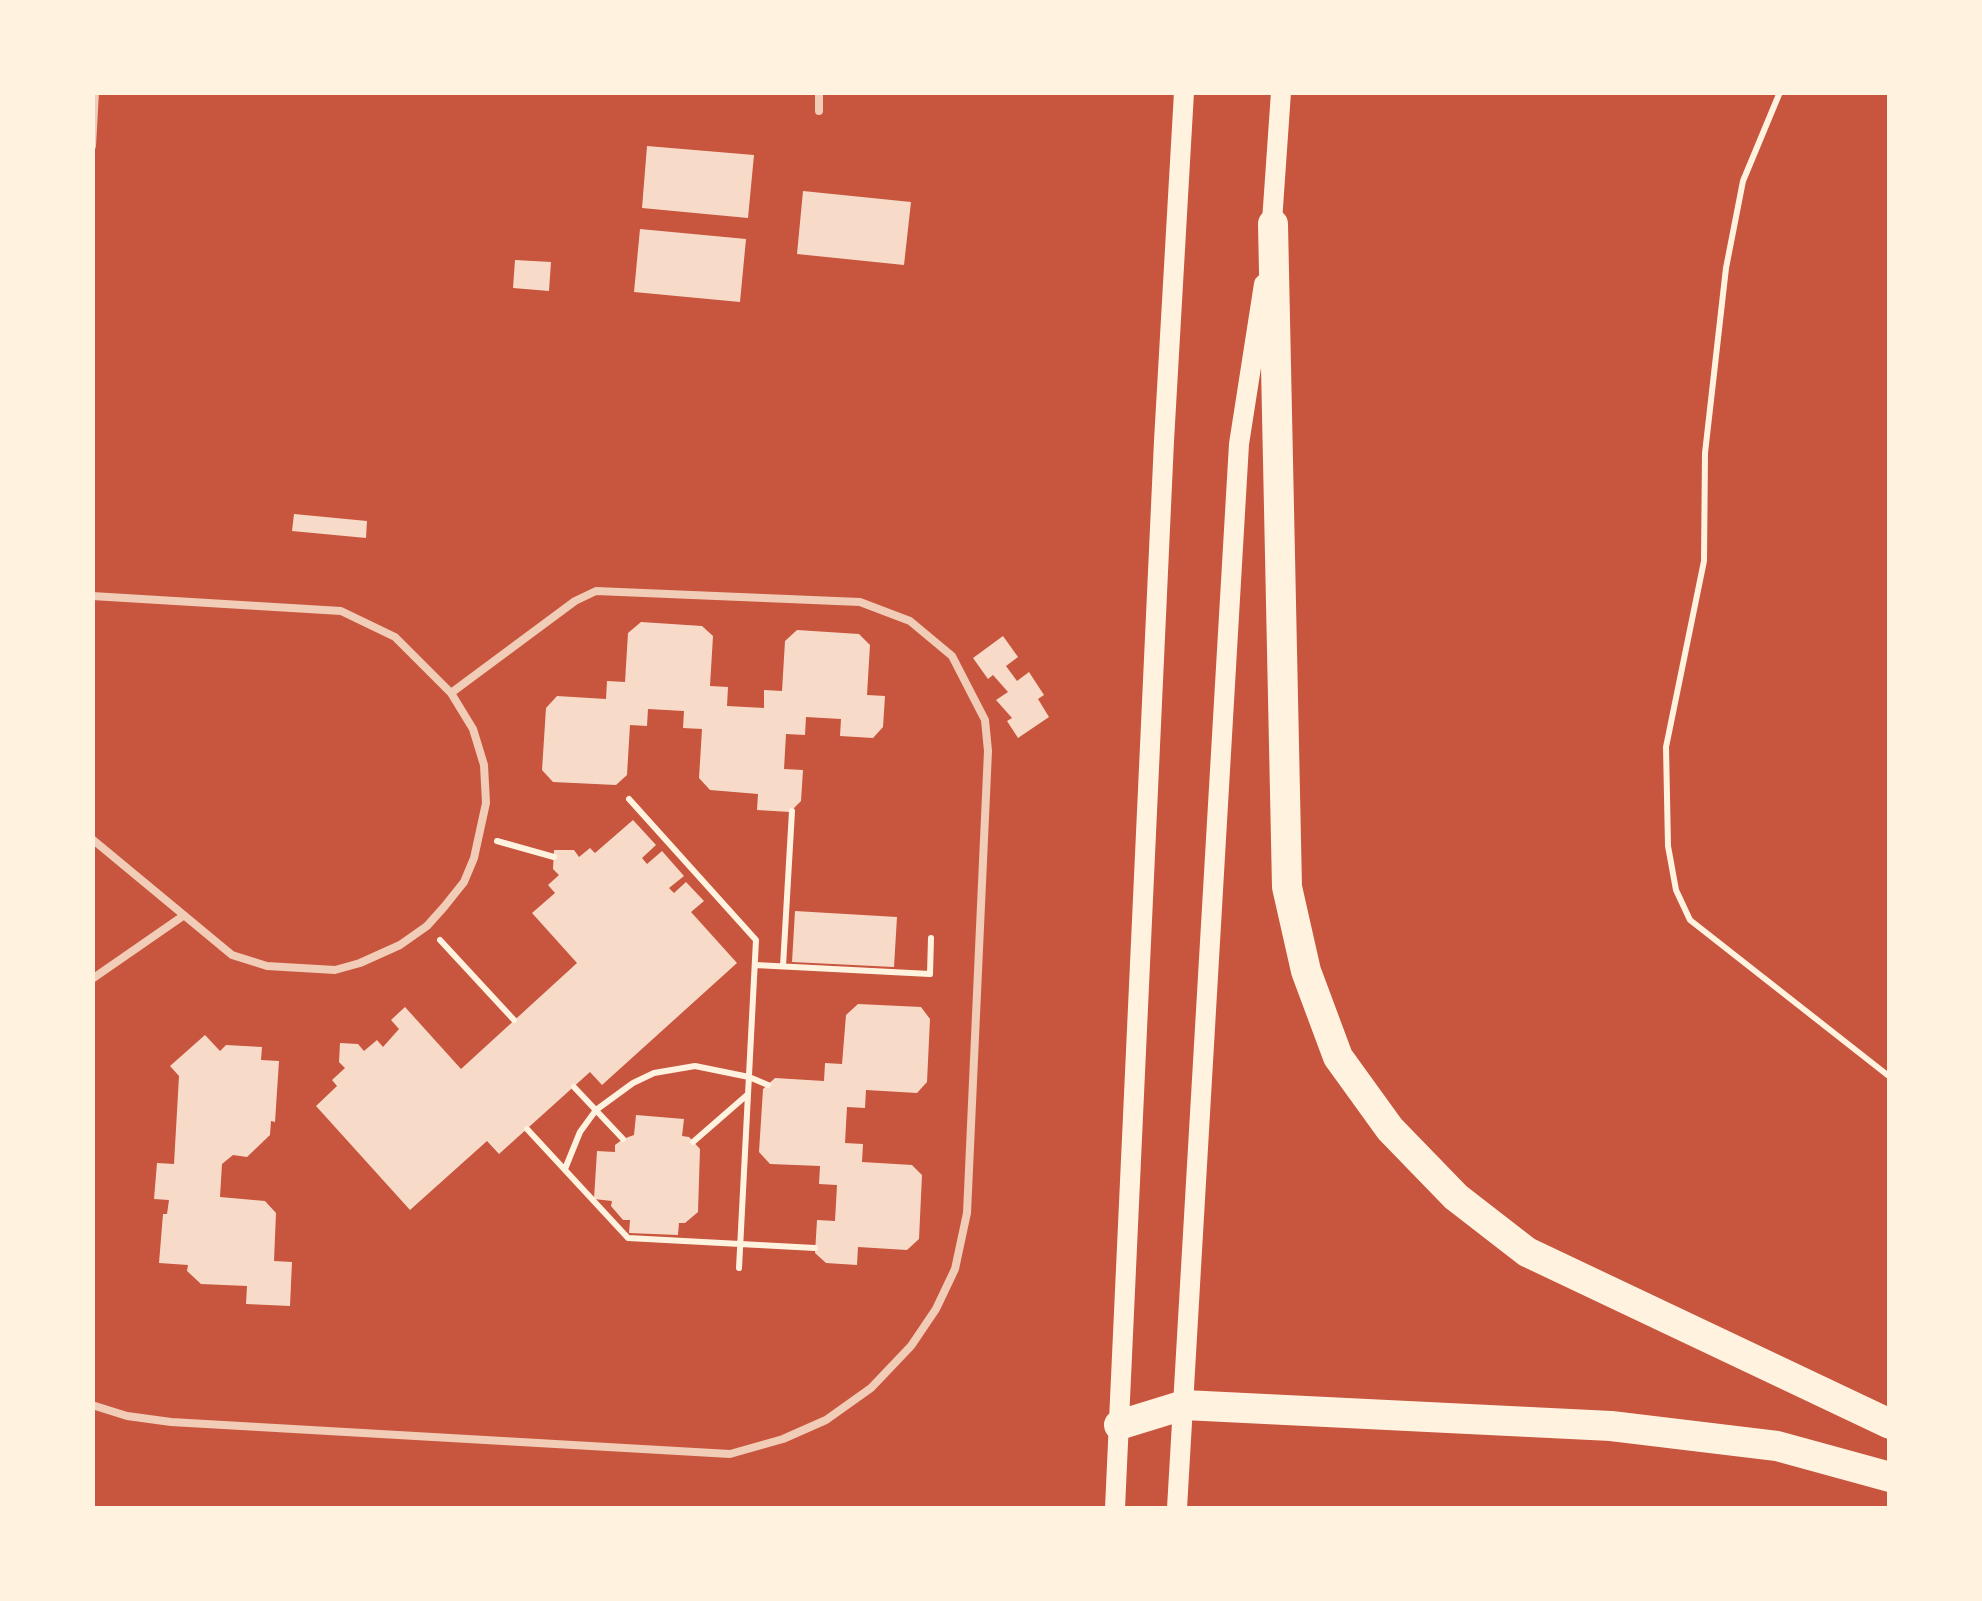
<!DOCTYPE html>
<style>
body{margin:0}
#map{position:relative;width:1982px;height:1601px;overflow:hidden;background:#c8553d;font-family:"Work Sans",sans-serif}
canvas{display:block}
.frame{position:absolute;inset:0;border:95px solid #fff3e0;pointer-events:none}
</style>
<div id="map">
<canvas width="1982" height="1601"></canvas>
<div class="frame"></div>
</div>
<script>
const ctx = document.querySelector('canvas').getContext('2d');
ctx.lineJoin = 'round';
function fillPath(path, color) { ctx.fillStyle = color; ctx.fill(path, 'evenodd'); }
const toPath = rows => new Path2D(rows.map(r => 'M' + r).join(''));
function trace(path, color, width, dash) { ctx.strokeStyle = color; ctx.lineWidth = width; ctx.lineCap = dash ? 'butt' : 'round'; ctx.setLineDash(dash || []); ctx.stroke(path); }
fillPath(toPath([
 [647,146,754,155,748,218,642,208],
 [803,191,911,202,904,265,797,254],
 [640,229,746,239,740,302,634,292],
 [515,260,551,262,549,291,513,288],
 [294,514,367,521,366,538,292,531],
 [641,622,702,626,713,636,710,686,728,687,727,706,764,708,764,690,782,691,785,641,797,630,859,634,870,645,867,695,885,696,883,727,873,738,840,736,841,719,806,717,805,735,786,734,784,769,803,770,801,801,790,812,757,810,758,794,710,790,699,778,702,729,683,728,684,711,648,709,647,726,630,725,627,775,616,785,553,782,542,770,546,708,557,696,606,699,607,681,625,682,628,633],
 [1003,636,1018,657,1006,666,1017,681,1029,672,1044,695,1038,699,1049,717,1018,738,1007,721,1012,718,996,700,1008,692,993,675,988,679,973,658],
 [633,820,656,845,642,858,647,864,662,851,684,876,669,888,674,893,686,882,704,901,691,912,737,963,602,1085,590,1072,499,1154,487,1141,410,1210,316,1106,337,1086,332,1080,345,1068,339,1062,340,1043,358,1044,364,1051,377,1040,383,1047,399,1029,391,1020,405,1007,461,1069,577,963,532,913,555,893,548,885,559,875,553,869,554,850,574,850,579,857,590,848,595,853],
 [795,911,897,917,894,967,792,962],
 [858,1004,921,1007,930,1019,927,1082,917,1093,866,1090,865,1108,847,1107,845,1143,863,1144,862,1162,912,1165,922,1175,919,1239,907,1250,858,1247,857,1265,826,1263,815,1253,817,1220,835,1221,837,1185,819,1184,820,1166,770,1164,759,1152,763,1089,775,1078,824,1081,825,1063,842,1064,846,1015],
 [205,1035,220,1051,226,1045,262,1047,261,1060,279,1061,275,1122,271,1121,270,1135,247,1157,233,1155,222,1164,220,1197,265,1201,276,1213,274,1261,292,1262,290,1306,246,1304,247,1286,201,1284,187,1271,188,1265,159,1263,163,1214,167,1214,169,1200,154,1199,157,1163,174,1164,179,1076,170,1066],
 [636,1115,684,1119,682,1136,689,1137,700,1149,698,1212,685,1223,679,1223,678,1235,629,1233,630,1220,623,1220,611,1206,612,1201,594,1199,597,1151,615,1152,615,1145,623,1139,634,1135]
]), '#f7dbc8');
trace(toPath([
 [1780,92,1743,181,1726,268,1705,453,1704,561,1666,747,1668,846,1676,890,1690,920,1890,1077],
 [629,799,756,940,739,1268],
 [497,841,554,857],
 [440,940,514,1020],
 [755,965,930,974,931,938],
 [783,966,792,811],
 [574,1087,623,1139],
 [527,1129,628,1238,815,1248],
 [693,1142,747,1095],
 [565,1169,580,1132,596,1110,633,1083,654,1073,695,1066,749,1077,768,1085]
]), '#fff3e0', 6);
trace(toPath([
 [819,111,819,92],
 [92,146,95,92],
 [92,596,341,611,395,637,451,693,473,729,484,765,486,803,474,858,464,882,444,907,427,926,400,945,360,963,335,970,267,966,232,955,92,839],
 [92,979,183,916],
 [92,1405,127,1416,171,1422,730,1454,783,1439,826,1420,871,1388,911,1346,936,1309,955,1269,967,1213,988,751,985,720,952,656,910,621,860,602,596,591,575,601,451,693]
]), '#f1ccb7', 8);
trace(toPath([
 [1271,236,1281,92],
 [1115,1508,1164,441,1184,92],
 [1177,1508,1239,444,1264,284]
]), '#fff3e0', 20);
trace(toPath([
 [1273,224,1287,887,1306,971,1338,1057,1390,1129,1456,1197,1527,1252,1890,1424],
 [1119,1425,1184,1405,1611,1426,1777,1446,1890,1477]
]), '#fff3e0', 30);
</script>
